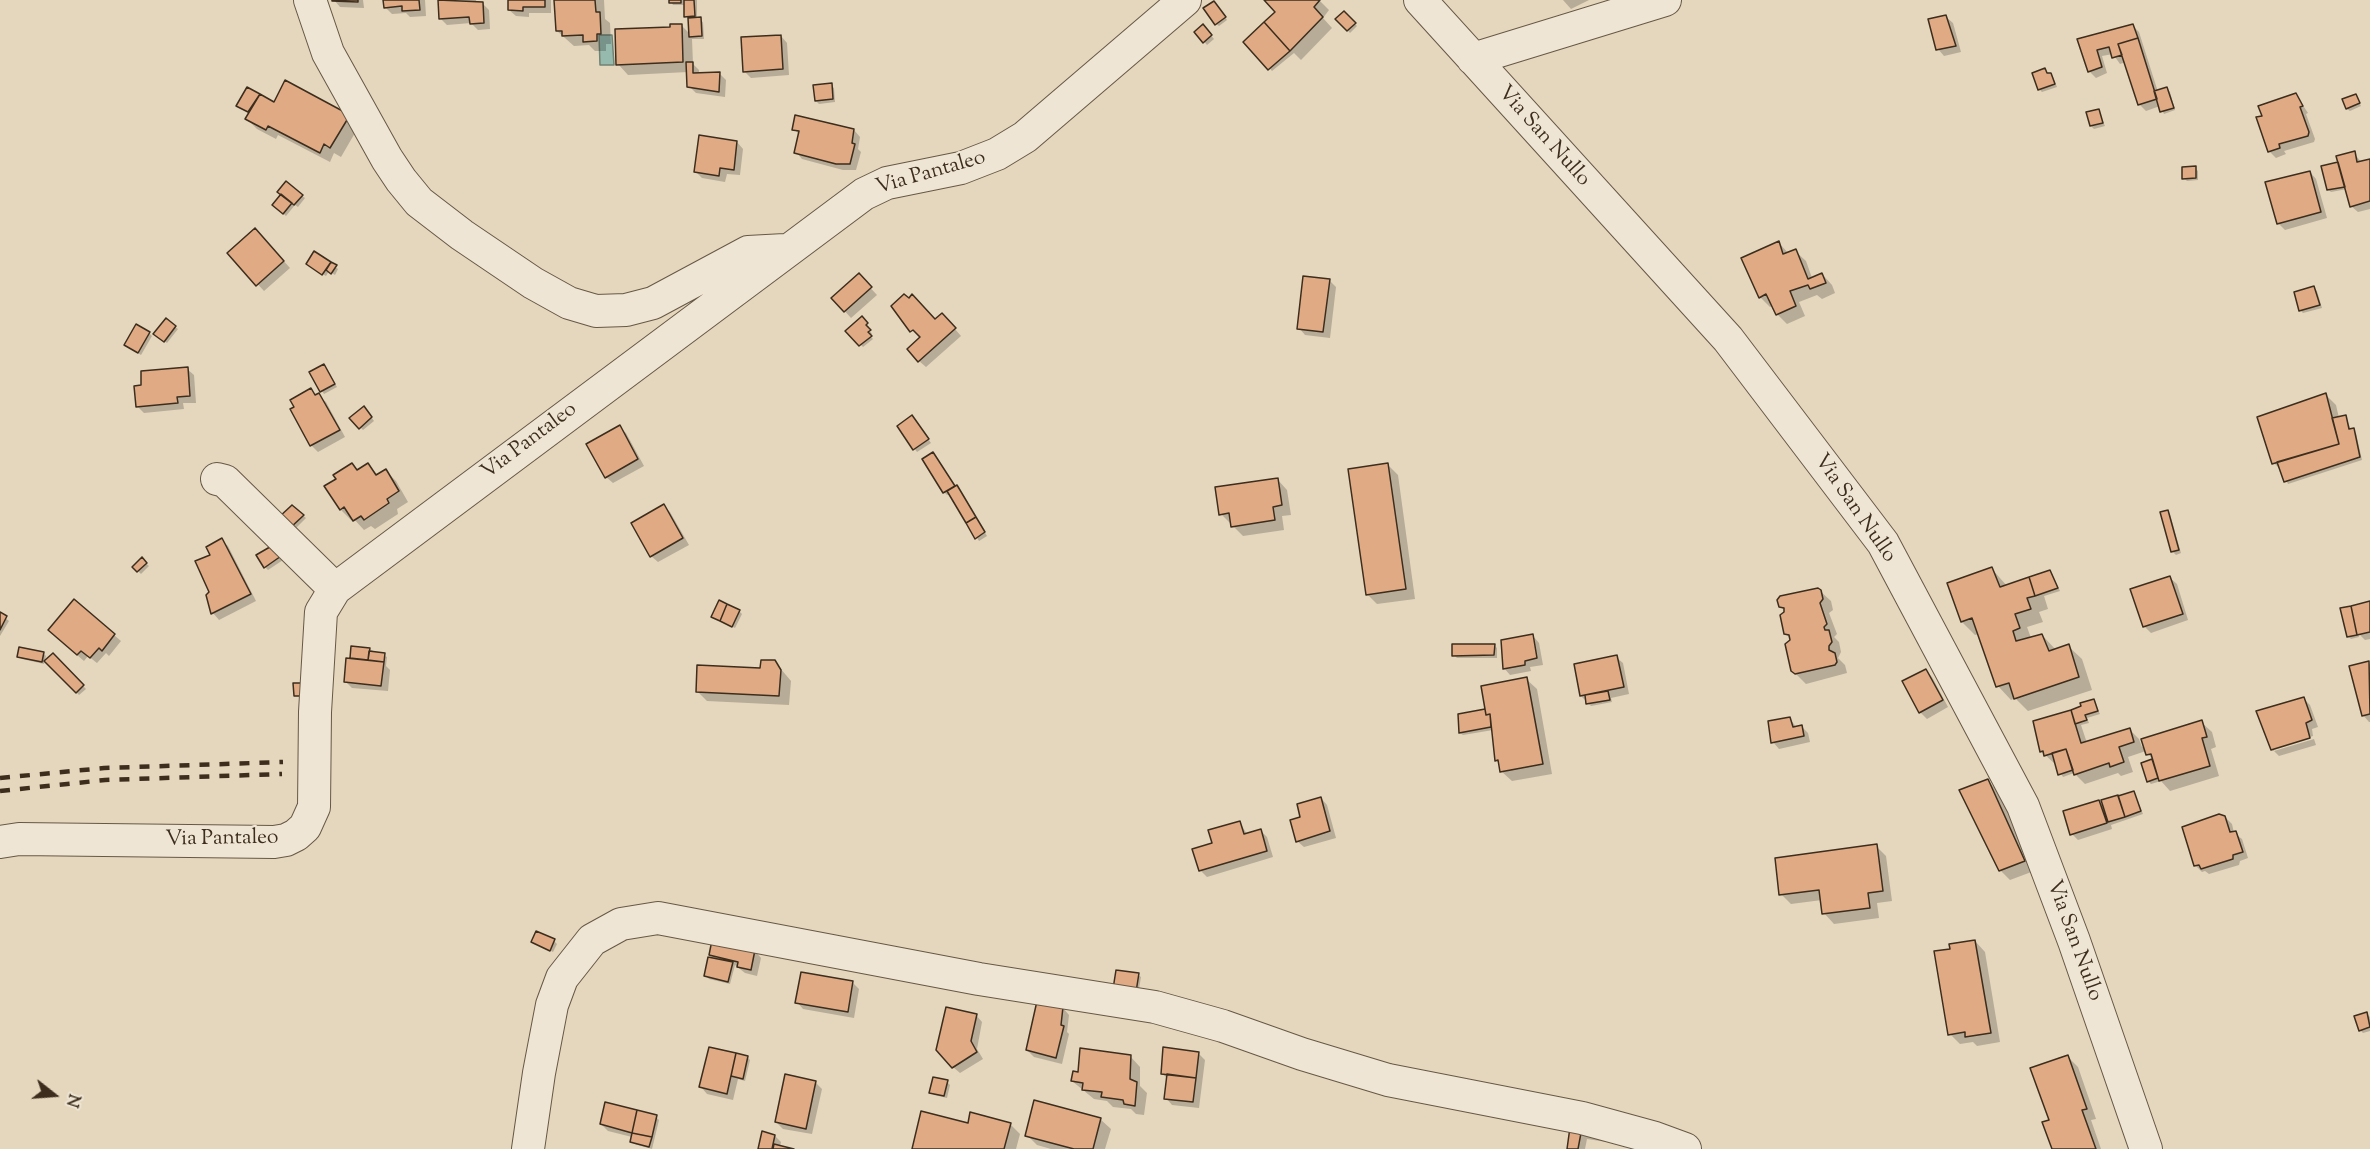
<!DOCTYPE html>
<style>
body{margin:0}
#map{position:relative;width:2370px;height:1149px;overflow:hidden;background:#e5d7bd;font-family:"Sorts Mill Goudy",serif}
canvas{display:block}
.north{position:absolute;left:24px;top:1065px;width:60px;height:60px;-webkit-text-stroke:4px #eee5d4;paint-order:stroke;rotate:107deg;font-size:16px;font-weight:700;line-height:24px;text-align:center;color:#3d2d1d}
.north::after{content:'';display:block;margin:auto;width:21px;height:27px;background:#3d2d1d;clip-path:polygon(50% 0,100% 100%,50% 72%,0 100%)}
</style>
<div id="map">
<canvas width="2370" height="1149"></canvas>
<div class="north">N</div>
</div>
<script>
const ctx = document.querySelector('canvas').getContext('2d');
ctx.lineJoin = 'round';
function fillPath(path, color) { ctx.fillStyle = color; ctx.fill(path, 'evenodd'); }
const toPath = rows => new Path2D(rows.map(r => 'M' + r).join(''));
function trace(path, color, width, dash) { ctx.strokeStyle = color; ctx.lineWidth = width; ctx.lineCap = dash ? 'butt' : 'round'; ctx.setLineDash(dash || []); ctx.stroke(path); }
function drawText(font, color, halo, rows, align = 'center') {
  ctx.font = font + ' "Sorts Mill Goudy",serif'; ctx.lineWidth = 4.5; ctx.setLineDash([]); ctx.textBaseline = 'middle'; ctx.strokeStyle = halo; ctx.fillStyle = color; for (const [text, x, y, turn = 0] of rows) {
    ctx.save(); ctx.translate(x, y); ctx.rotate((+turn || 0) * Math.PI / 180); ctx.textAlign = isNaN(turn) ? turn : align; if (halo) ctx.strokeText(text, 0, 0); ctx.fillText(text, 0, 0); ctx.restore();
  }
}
const water = toPath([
 [599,35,612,35,614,65,600,65,599,35]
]);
fillPath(water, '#96baad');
trace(water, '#728273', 1.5);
fillPath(toPath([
 [334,0,363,0,364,8,340,7],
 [384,0,425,0,426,16,410,17,406,13,392,14,385,7],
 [439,0,476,0,476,4,482,3,489,10,490,29,478,30,471,23,447,25,441,19],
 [509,0,551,0,551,13,529,13,529,17,516,16,509,10],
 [556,0,604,0,605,19,610,23,611,44,606,44,606,51,595,51,589,45,574,46,557,31],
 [670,0,697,0,697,19,703,22,704,39,692,39,693,64,699,70,699,74,719,73,726,80,725,97,696,93,689,86,688,72,628,75,618,64,672,28,681,25,691,35,685,5,673,5],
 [1266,0,1319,0,1329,10,1323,18,1332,28,1301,60,1294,53,1272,71,1245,42,1277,12],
 [1563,0,1589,0,1571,9],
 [1217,5,1227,20,1219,26,1216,24],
 [1344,13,1357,26,1350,33,1337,19],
 [1946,17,1953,23,1961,52,1944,56,1938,49],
 [2132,25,2139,32,2158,92,2167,89,2170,92,2175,110,2164,114,2160,106,2146,111,2139,104,2126,62,2120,64,2113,54,2102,56,2107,73,2096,78,2089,71,2079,40],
 [1203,26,1214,39,1207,45,1196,32],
 [781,36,787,43,789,75,751,78,745,72],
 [2044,70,2053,77,2057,87,2042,92,2039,89],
 [286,82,359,126,341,157,334,153,330,162,278,135,276,139,257,129,247,119,250,113,238,106,248,89,274,104],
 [831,85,834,88,835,102,819,104,816,101],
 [2296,95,2308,113,2306,114,2315,139,2314,142,2284,151,2286,154,2276,158,2269,151,2263,116],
 [2355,95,2361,106,2350,111,2347,109],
 [2098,111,2105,126,2094,129,2091,126],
 [794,129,854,130,860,137,858,149,861,152,856,170,843,170,802,159,796,152,800,135],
 [737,142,743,149,740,175,727,174,725,182,702,178,696,172],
 [2354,153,2361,162,2370,160,2370,209,2358,212,2351,206,2347,189,2331,192,2328,189,2340,163],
 [2195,168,2198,171,2198,180,2187,181,2184,178],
 [2310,172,2316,179,2327,218,2285,230,2278,223],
 [302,196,305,198,298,207,295,205,286,216,274,205],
 [262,237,290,268,264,291,229,253],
 [1779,243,1789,254,1795,251,1806,261,1812,278,1822,274,1832,285,1835,293,1822,299,1817,295,1799,302,1805,316,1787,324,1777,314,1773,306,1770,307,1760,297],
 [315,253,338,269,335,275,329,271,326,276,311,267],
 [1329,280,1336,287,1330,338,1305,335,1299,328],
 [865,282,877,295,851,318,833,298],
 [2314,288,2317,291,2322,308,2303,313,2300,310],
 [893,306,935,321,948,321,961,336,926,367,919,361,920,339],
 [862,318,869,327,868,328,872,334,870,336,873,339,863,347,847,331],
 [175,327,178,329,167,343,158,336],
 [149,333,152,336,141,355,126,345],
 [324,366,337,387,324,394,311,373],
 [187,369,194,375,196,403,183,403,184,409,144,413,137,406],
 [311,390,326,402,345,437,318,452,311,445],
 [2326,395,2336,405,2339,418,2346,417,2351,430,2356,433,2362,460,2288,484,2282,471,2274,463],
 [367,411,374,421,363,430,351,418],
 [915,420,931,443,917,452,899,426],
 [619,427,626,433,644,466,613,483,606,477],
 [936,456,955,488,960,490,987,536,979,541,950,494,947,495,944,492,924,459],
 [352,465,358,471,368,465,379,476,386,471,396,481,408,502,397,509,398,514,375,529,371,526,364,530,353,518,351,520,341,510,326,487,338,479],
 [1388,465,1398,475,1415,599,1377,604,1367,594],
 [1277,479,1287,490,1291,515,1282,516,1284,530,1243,536,1221,514],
 [664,506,670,512,689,545,658,562,651,556],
 [292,507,306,518,293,531],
 [2168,511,2170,514,2181,553,2176,555,2173,552,2162,513],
 [221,540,228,546,256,601,219,620,213,613,212,555],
 [275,545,286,558,268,570,265,567],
 [142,560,149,566,141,574,134,567],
 [1992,569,2007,586,2050,571,2052,574,2060,591,2044,596,2048,609,2039,612,2043,622,2027,627,2031,638,2042,635,2056,650,2068,646,2082,659,2092,690,2028,711,2015,698,2011,700,1998,686,1979,634,1975,635,1962,622],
 [2170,578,2177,584,2188,620,2151,633,2144,626],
 [1820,591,1831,601,1833,610,1829,613,1837,634,1834,637,1839,642,1841,652,1838,658,1845,665,1847,673,1806,684,1792,670,1791,641,1786,633,1786,612,1780,606],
 [2370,603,2370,639,2365,640,2358,633,2359,637,2351,639,2348,636],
 [739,611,742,614,735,628,713,617],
 [0,614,9,621,0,636],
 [114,635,121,641,109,656,106,653,97,663,88,656,84,661,56,637],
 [1533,636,1539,643,1543,665,1530,667,1531,671,1510,675,1504,668],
 [1494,645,1497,648,1497,658,1457,658,1454,655],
 [352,647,369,649,387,657,386,666,390,670,388,691,352,688,345,681],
 [43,653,46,656,44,664,22,659,19,656],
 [53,655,86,689,79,695,46,661],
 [1616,657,1623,663,1629,694,1611,698,1612,702,1591,706,1581,696],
 [775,662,791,681,789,705,707,701,697,691,762,670],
 [2370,664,2370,722,2369,722,2363,715,2351,667],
 [1926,670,1932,677,1948,707,1927,719,1920,712,1904,682],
 [1526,679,1537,689,1552,774,1512,781,1501,771,1500,764,1496,760,1493,730,1463,735,1460,733],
 [2304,699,2310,705,2318,727,2312,729,2313,736,2274,748,2274,751,2272,750],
 [2093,700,2100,714,2087,718,2089,723,2081,725,2087,743,2129,729,2139,739,2142,747,2201,722,2212,732,2216,747,2211,749,2219,776,2170,791,2161,781,2151,784,2148,781,2143,764,2153,760,2146,751,2128,757,2133,772,2121,776,2118,773,2085,784,2074,773,2063,777,2056,765,2041,751,2083,707],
 [1790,719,1797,728,1802,727,1808,733,1810,742,1779,749,1773,742],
 [2314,739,2316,745,2279,756,2274,751],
 [1988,781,1998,791,2034,871,2010,880,2000,870],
 [2134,792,2143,814,2111,825,2112,829,2078,840,2072,834,2099,801,2104,807],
 [1321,798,1327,805,1336,838,1304,847,1297,841,1302,818],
 [2225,817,2232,824,2234,833,2242,839,2248,858,2240,861,2239,865,2209,874,2205,871,2202,872,2196,866],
 [1240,823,1247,834,1260,830,1267,837,1273,857,1207,877,1200,870,1214,844],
 [1876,846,1886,856,1892,901,1877,903,1879,918,1834,924,1824,913,1822,900,1791,904,1781,894],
 [533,941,554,941,557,944,553,952],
 [1975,941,1985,952,2000,1042,1977,1046,1973,1042,1960,1044,1950,1034],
 [755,951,761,958,757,976,745,973,735,965,730,984,709,979,706,976,716,960,710,955],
 [1118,972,1138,975,1141,977,1138,995],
 [802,974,853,983,859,989,854,1018,803,1009,797,1002],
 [1063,1008,1069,1015,1067,1032,1069,1034,1062,1064,1034,1057,1027,1050],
 [2367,1014,2370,1017,2370,1031,2363,1033,2360,1030],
 [976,1015,982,1022,977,1049,983,1059,960,1073,953,1067],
 [710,1049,747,1057,750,1060,745,1081,738,1079,733,1100,707,1094,701,1087],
 [1198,1053,1205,1060,1199,1108,1172,1105,1166,1098,1168,1079,1162,1073],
 [1130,1056,1140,1067,1140,1086,1147,1093,1144,1115,1136,1114,1131,1109,1113,1107,1107,1101,1094,1099,1072,1081],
 [2067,1056,2078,1067,2096,1119,2091,1120,2101,1149,2053,1149,2051,1121],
 [815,1082,822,1089,812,1134,783,1129,776,1122],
 [947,1082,950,1085,947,1098,934,1095,931,1092],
 [656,1117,659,1120,652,1149,634,1144,631,1141,632,1137,608,1131,601,1124],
 [1100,1119,1111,1129,1105,1149,1051,1149,1037,1145,1027,1135],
 [1573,1122,1615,1139,1613,1143,1587,1139,1585,1149,1568,1149],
 [1010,1124,1020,1134,1016,1149,913,1149],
 [775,1136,781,1142,780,1147,788,1149,760,1149]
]), '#0003');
const building = toPath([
 [332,0,358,0,358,2,332,1,332,0],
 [383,0,419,0,420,10,402,11,402,6,384,8,383,0],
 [438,0,483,2,484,23,470,24,469,17,439,19,438,0],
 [508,0,545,0,545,7,523,7,523,11,508,10,508,0],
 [554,0,595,0,596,12,600,12,601,34,597,34,597,41,583,42,583,35,562,36,562,31,556,31,554,0],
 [669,0,681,0,681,3,669,3,669,0],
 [684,0,694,0,695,16,684,17,684,0],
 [1264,0,1320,0,1314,7,1323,17,1290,51,1264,22,1275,12,1264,0],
 [1214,1,1226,17,1215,25,1203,8,1214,1],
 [1344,11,1356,23,1347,31,1335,19,1344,11],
 [1946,15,1956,46,1936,50,1928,19,1946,15],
 [701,17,702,36,689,37,688,18,701,17],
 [1264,22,1290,51,1268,70,1243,42,1264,22],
 [670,24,682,24,683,62,616,65,615,29,670,27,670,24],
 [1203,24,1212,35,1203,43,1194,32,1203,24],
 [2133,24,2138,38,2118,44,2122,55,2112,58,2109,47,2097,50,2102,67,2088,72,2077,39,2133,24],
 [781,35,783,69,743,72,741,37,781,35],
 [2138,38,2157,99,2138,105,2118,44,2138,38],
 [686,62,693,62,693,73,720,72,719,92,687,87,686,62],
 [2045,68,2047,73,2051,73,2055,84,2038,90,2032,73,2045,68],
 [285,80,350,115,330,148,324,144,320,153,268,126,266,130,245,119,260,94,274,102,285,80],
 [832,83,833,99,815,101,813,85,832,83],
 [247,87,260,94,248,112,236,106,247,87],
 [2167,87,2174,108,2160,112,2154,91,2167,87],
 [2296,93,2303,106,2300,107,2309,132,2308,136,2279,144,2280,148,2268,152,2256,117,2262,116,2258,106,2296,93],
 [2356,94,2360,103,2346,109,2342,99,2356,94],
 [2099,109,2103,123,2090,126,2086,112,2099,109],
 [795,115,854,129,852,143,855,144,850,164,836,164,794,153,799,131,792,130,795,115],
 [699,135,737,141,734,170,720,168,719,176,694,172,699,135],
 [2355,151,2357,162,2370,159,2370,201,2350,207,2336,156,2355,151],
 [2338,162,2345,187,2327,190,2321,166,2338,162],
 [2196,166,2196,178,2182,179,2182,167,2196,166],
 [2310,171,2321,212,2277,224,2265,182,2310,171],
 [286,181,303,195,294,205,277,192,286,181],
 [281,194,292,203,283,214,272,205,281,194],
 [255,228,284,261,256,286,227,253,255,228],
 [1779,241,1783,254,1796,249,1808,279,1822,273,1826,283,1810,289,1808,285,1790,291,1796,306,1776,315,1766,294,1759,298,1741,258,1779,241],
 [314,251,331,262,322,275,306,264,314,251],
 [331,262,337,265,331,274,326,270,331,262],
 [859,273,872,287,844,312,831,298,859,273],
 [1303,276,1330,279,1323,332,1297,329,1303,276],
 [2314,286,2320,305,2299,311,2294,292,2314,286],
 [904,294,909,298,912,294,935,319,942,313,956,328,918,362,907,349,920,337,913,330,910,332,891,306,904,294],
 [862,316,868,323,866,325,871,330,868,332,872,336,859,346,845,331,862,316],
 [166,318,176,326,164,342,153,334,166,318],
 [136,324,150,332,138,353,124,345,136,324],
 [324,364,335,384,320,392,309,372,324,364],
 [188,367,190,396,177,397,178,403,136,407,134,386,141,385,141,371,188,367],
 [311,388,315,395,319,393,340,430,310,446,290,409,294,407,290,400,311,388],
 [2326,393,2339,444,2272,464,2257,417,2326,393],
 [364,406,372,417,359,429,349,418,364,406],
 [912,415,929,439,913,450,897,426,912,415],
 [2346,415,2349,429,2354,428,2360,457,2284,482,2277,462,2339,444,2332,418,2346,415],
 [620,425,638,459,605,478,586,444,620,425],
 [933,452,955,486,943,493,922,459,933,452],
 [352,463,357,470,368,463,376,475,386,469,399,491,387,499,389,503,364,520,361,516,353,521,344,507,340,510,324,486,336,479,333,475,352,463],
 [1388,463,1406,589,1366,595,1348,469,1388,463],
 [1278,478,1282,505,1273,507,1275,520,1231,527,1229,513,1219,515,1215,487,1278,478],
 [957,485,976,517,966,523,947,491,957,485],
 [664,504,683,538,650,557,631,523,664,504],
 [292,505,304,515,289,529,278,518,292,505],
 [2168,510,2179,550,2171,552,2160,512,2168,510],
 [976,517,985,532,975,539,966,523,976,517],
 [222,538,251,594,211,614,206,595,209,592,195,561,210,555,206,547,222,538],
 [275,544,284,554,264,568,256,555,275,544],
 [142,557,147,563,137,572,132,567,142,557],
 [1992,567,2000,587,2029,577,2035,596,2027,598,2031,609,2015,614,2020,628,2013,631,2016,641,2042,634,2049,651,2069,644,2079,677,2014,699,2009,683,1996,687,1972,618,1961,622,1947,583,1992,567],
 [2050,570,2058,588,2035,596,2029,577,2050,570],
 [2170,576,2183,614,2143,627,2130,589,2170,576],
 [1818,588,1821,590,1823,599,1820,603,1827,624,1824,627,1825,630,1829,630,1832,642,1829,646,1829,650,1835,653,1837,662,1835,665,1795,674,1791,671,1785,644,1790,640,1789,635,1784,634,1780,615,1784,612,1784,608,1779,607,1777,600,1780,596,1818,588],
 [74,599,115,634,102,651,99,648,90,658,81,651,77,655,48,630,74,599],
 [719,600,727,604,720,621,711,617,719,600],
 [2370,601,2370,632,2357,635,2351,606,2370,601],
 [727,604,740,610,732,627,720,621,727,604],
 [2351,606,2357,635,2347,637,2340,608,2351,606],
 [0,612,7,616,0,630,0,612],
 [1533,634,1537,658,1525,661,1525,665,1503,669,1501,640,1533,634],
 [1452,644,1495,644,1494,655,1452,656,1452,644],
 [351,646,370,648,368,660,350,658,351,646],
 [19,647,44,652,42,662,17,657,19,647],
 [369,651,385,653,384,662,368,660,369,651],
 [53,653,84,685,76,693,44,661,53,653],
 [1617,655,1624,687,1580,696,1574,664,1617,655],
 [346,658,384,662,381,686,344,682,346,658],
 [761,660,775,660,781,670,779,696,696,692,697,665,760,668,761,660],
 [2369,661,2370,714,2362,716,2349,666,2369,661],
 [1926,669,1943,700,1919,713,1902,681,1926,669],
 [1527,677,1543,764,1500,772,1498,760,1495,761,1490,714,1486,715,1481,686,1527,677],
 [293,683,302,683,302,696,294,696,293,683],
 [1608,691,1610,700,1586,704,1585,695,1608,691],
 [2304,697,2312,720,2306,723,2310,738,2271,750,2256,711,2304,697],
 [2094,699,2098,711,2085,715,2087,720,2075,724,2071,710,2081,706,2080,703,2094,699],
 [1485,709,1486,715,1490,714,1491,727,1459,733,1458,714,1485,709],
 [2071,710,2081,743,2130,728,2134,742,2119,747,2124,762,2110,767,2109,763,2074,775,2066,749,2044,756,2043,751,2040,752,2033,721,2071,710],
 [1790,717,1793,727,1802,725,1804,736,1771,743,1768,721,1790,717],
 [2202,720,2207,737,2202,738,2210,766,2159,781,2151,754,2146,755,2141,739,2202,720],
 [2066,749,2073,770,2058,775,2052,753,2066,749],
 [2152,759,2158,778,2147,782,2141,763,2152,759],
 [1988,779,2025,861,1999,871,1959,790,1988,779],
 [2134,791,2141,811,2125,817,2118,796,2134,791],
 [2118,795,2125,817,2108,822,2101,800,2118,795],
 [1321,797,1330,831,1296,842,1290,820,1300,817,1297,804,1321,797],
 [2099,800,2107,823,2070,835,2063,811,2099,800],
 [2219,814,2225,816,2230,832,2236,831,2243,852,2233,855,2233,859,2201,869,2199,865,2194,866,2182,827,2219,814],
 [1240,821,1244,834,1261,829,1267,851,1199,871,1192,849,1212,843,1208,830,1240,821],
 [1877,844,1883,891,1868,893,1870,908,1822,914,1819,890,1779,895,1775,858,1877,844],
 [536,931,555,939,550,951,531,942,536,931],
 [712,940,755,950,751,970,737,967,738,962,709,955,712,940],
 [1975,940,1991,1033,1965,1037,1965,1032,1948,1035,1934,951,1950,949,1949,944,1975,940],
 [708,957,733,962,728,982,704,976,708,957],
 [1116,970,1139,973,1136,992,1113,989,1116,970],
 [801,972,853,981,848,1012,795,1003,801,972],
 [1037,1001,1063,1007,1061,1025,1064,1026,1056,1058,1026,1050,1037,1001],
 [946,1007,977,1014,971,1041,977,1052,952,1068,936,1050,946,1007],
 [2367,1012,2370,1027,2359,1031,2354,1016,2367,1012],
 [709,1047,736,1053,727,1094,699,1087,709,1047],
 [1163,1047,1199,1052,1196,1078,1161,1074,1163,1047],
 [1080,1048,1131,1055,1130,1079,1137,1082,1135,1106,1124,1104,1123,1100,1101,1097,1102,1092,1082,1090,1083,1083,1071,1081,1073,1071,1078,1072,1080,1048],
 [736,1053,748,1056,743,1079,731,1076,736,1053],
 [2068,1055,2087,1109,2082,1110,2096,1149,2052,1149,2042,1122,2049,1120,2030,1068,2068,1055],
 [785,1074,816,1081,806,1129,775,1122,785,1074],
 [1167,1074,1196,1078,1193,1102,1164,1099,1167,1074],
 [933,1077,948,1080,944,1096,929,1093,933,1077],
 [1034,1100,1101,1118,1093,1149,1074,1149,1025,1136,1034,1100],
 [605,1102,637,1110,632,1133,600,1124,605,1102],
 [637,1110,657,1115,652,1137,632,1133,637,1110],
 [921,1111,968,1123,970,1112,1011,1123,1004,1149,912,1149,921,1111],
 [1571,1120,1581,1133,1578,1149,1567,1149,1571,1120],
 [762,1131,775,1135,772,1149,758,1149,762,1131],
 [632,1133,652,1137,649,1147,630,1142,632,1133],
 [774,1144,794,1149,773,1149,774,1144]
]);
fillPath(building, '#dfaa84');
trace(building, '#3d2d1d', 1.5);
const minor = toPath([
 [310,0,328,53,387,159,401,180,419,202,462,235,533,283,569,303,596,311,626,310,653,303,748,252,785,250],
 [1420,0,1728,339,1883,543,2023,806,2074,941,2146,1149],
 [1473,59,1665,0],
 [217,479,225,481,335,589],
 [0,842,19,839,274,842,286,840,296,835,305,827,314,807,315,712,321,612,335,589,864,194,887,183,961,168,997,154,1025,137,1185,0],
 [528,1149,539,1073,552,1005,562,978,592,940,621,924,658,918,979,979,1155,1007,1223,1026,1302,1054,1388,1080,1582,1118,1655,1138,1685,1149]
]);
trace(minor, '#675845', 34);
trace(minor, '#eee5d4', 32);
trace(toPath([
 [0,778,104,768,283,762],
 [0,791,105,780,282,774]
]), '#3d2d1d', 4.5, [10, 10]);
drawText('21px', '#3d2d1d', '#eee5d4', [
 ["Via San Nullo",1543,137,48],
 ["Via Pantaleo",931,174,-16],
 ["Via Pantaleo",530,442,-37],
 ["Via San Nullo",1854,509,55],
 ["Via Pantaleo",222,840,-1],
 ["Via San Nullo",2073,941,70]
]);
</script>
